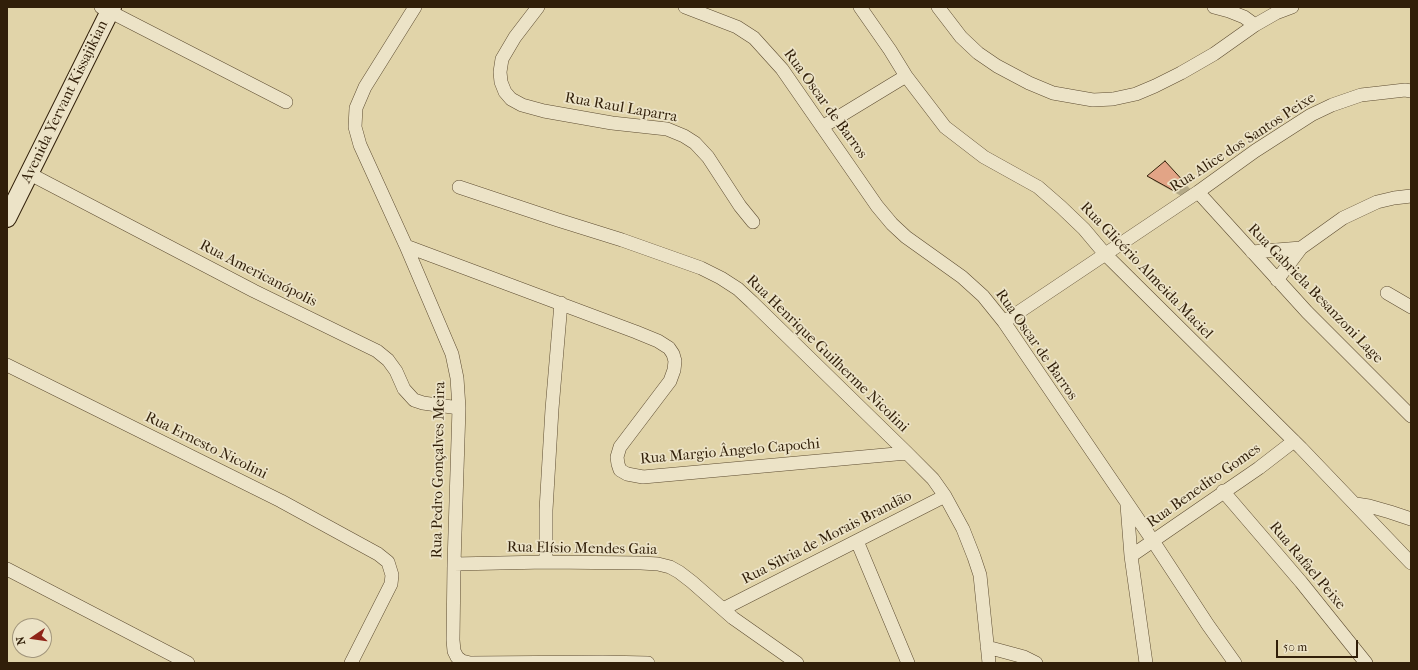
<!DOCTYPE html>
<meta charset="utf-8">
<style>
body{margin:0}
#map{position:relative;width:1418px;height:670px;overflow:hidden;background:#e1d4a9;font-family:"IM FELL French Canon",serif}
canvas{display:block}
.frame{position:absolute;inset:0;border:8px solid #311f09;pointer-events:none}
.north{position:absolute;left:12px;top:618px;width:40px;height:40px;box-sizing:border-box;background:#ece3c7;border:1px solid #a1957b;border-radius:50%;rotate:257deg;font-size:11px;font-weight:700;line-height:16px;text-align:center;color:#311f09}
.north::after{content:'';display:block;margin:auto;width:14px;height:18px;background:#8f2418;clip-path:polygon(50% 0,100% 100%,50% 72%,0 100%)}
.scale{position:absolute;left:1276px;top:640px;width:82px;height:18px;box-sizing:border-box;border:2px solid #311f09;border-top:0;padding-left:5px;font-size:12px;line-height:14px;white-space:nowrap;color:#311f09;-webkit-text-stroke:3px #ece3c7;paint-order:stroke}
</style>
<div id="map">
<canvas width="1418" height="670"></canvas>
<div class="frame"></div>
<div class="north">N</div>
<div class="scale">50 m</div>
</div>
<script>
const ctx = document.querySelector('canvas').getContext('2d');
ctx.lineJoin = 'round';
function fillPath(path, color) { ctx.fillStyle = color; ctx.fill(path, 'evenodd'); }
const toPath = rows => new Path2D(rows.map(r => 'M' + r).join(''));
function trace(path, color, width, dash) { ctx.strokeStyle = color; ctx.lineWidth = width; ctx.lineCap = dash ? 'butt' : 'round'; ctx.setLineDash(dash || []); ctx.stroke(path); }
function drawText(font, color, halo, rows, align = 'center') {
  ctx.font = font + ' "IM FELL French Canon",serif'; ctx.lineWidth = 3.5; ctx.setLineDash([]); ctx.textBaseline = 'middle'; ctx.strokeStyle = halo; ctx.fillStyle = color; for (const [text, x, y, turn = 0] of rows) {
    ctx.save(); ctx.translate(x, y); ctx.rotate((+turn || 0) * Math.PI / 180); ctx.textAlign = isNaN(turn) ? turn : align; if (halo) ctx.strokeText(text, 0, 0); ctx.fillText(text, 0, 0); ctx.restore();
  }
}
fillPath(toPath([
 [1171,168,1191,190,1183,197,1154,181,1149,176]
]), '#0003');
const building = toPath([
 [1165,161,1186,184,1176,192,1147,176,1165,161]
]);
fillPath(building, '#e2a486');
trace(building, '#311f09', 1);
const minor = toPath([
 [101,7,286,102],
 [415,7,365,87,356,108,355,127,360,145,406,246,452,354,457,378,459,408,454,564,453,640,454,651,457,657,462,661,470,663,603,662,648,663],
 [538,7,515,37,502,59,500,72,501,82,505,92,511,99,522,105,544,111,612,123,667,129,684,136,695,143,708,157,740,206,753,222],
 [685,7,737,27,754,38,782,69,877,206,892,224,906,237,962,277,983,296,1004,322,1153,541,1208,625,1235,663],
 [860,7,890,50,906,76,945,127,984,157,1038,187,1061,207,1084,229,1105,254,1301,448,1411,563],
 [938,7,961,37,978,53,997,66,1029,83,1053,93,1093,100,1113,99,1136,94,1155,86,1181,73,1214,54,1255,25,1276,13,1292,7],
 [1214,7,1229,11,1244,17,1255,25],
 [822,127,906,76],
 [30,174,254,291,377,351,388,360,396,371,404,389,414,400,423,403,459,408],
 [459,187,558,220,622,240,701,268,721,278,738,289,752,302,907,453,933,479,945,496,963,529,974,557,980,575,989,663],
 [1198,192,1307,312,1411,416],
 [406,246,636,332,658,341,669,348,673,354,675,361,674,370,670,381,620,447,617,457,618,464,620,470,627,474,643,477,907,453],
 [1252,252,1301,248],
 [1277,280,1301,248,1343,218,1377,202,1394,198,1411,196],
 [1387,293,1411,307],
 [1004,322,1198,192,1255,151,1311,115,1332,105,1361,95,1379,93,1405,90,1411,91],
 [7,365,281,501,378,554,388,562,392,575,391,584,351,663],
 [1223,491,1301,582,1366,663],
 [1356,504,1369,506,1390,512,1411,519],
 [1127,505,1131,556,1146,663],
 [857,541,908,663],
 [1131,556,1259,468,1294,441],
 [546,562,546,510,552,409,561,303],
 [454,564,546,562,641,563,658,564,670,567,679,572,692,582,733,618,797,663],
 [7,569,188,663],
 [723,609,945,496],
 [987,647,1024,657,1036,663]
]);
const secondary = toPath([
 [7,218,112,7]
]);
trace(minor, '#5d4c31', 14);
trace(secondary, '#311f09', 20);
trace(minor, '#ece3c7', 13);
trace(secondary, '#ece3c7', 18);
drawText('15px', '#311f09', '#ece3c7', [
 ["Avenida Yervant Kissajikian",65,102,-64],
 ["Rua Oscar de Barros",825,104,54],
 ["Rua Raul Laparra",621,108,10],
 ["Rua Alice dos Santos Peixe",1243,143,-33],
 ["Rua Glicério Almeida Maciel",1146,271,46],
 ["Rua Americanópolis",258,274,27],
 ["Rua Gabriela Besanzoni Lage",1315,294,46],
 ["Rua Oscar de Barros",1036,345,55],
 ["Rua Henrique Guilherme Nicolini",827,354,44],
 ["Rua Ernesto Nicolini",206,446,26],
 ["Rua Margio Ângelo Capochi",730,452,-5],
 ["Rua Pedro Gonçalves Meira",439,470,-89],
 ["Rua Benedito Gomes",1204,486,-35],
 ["Rua Silvia de Morais Brandão",827,538,-27],
 ["Rua Elísio Mendes Gaia",582,549,1],
 ["Rua Rafael Peixe",1307,566,50]
]);
</script>
